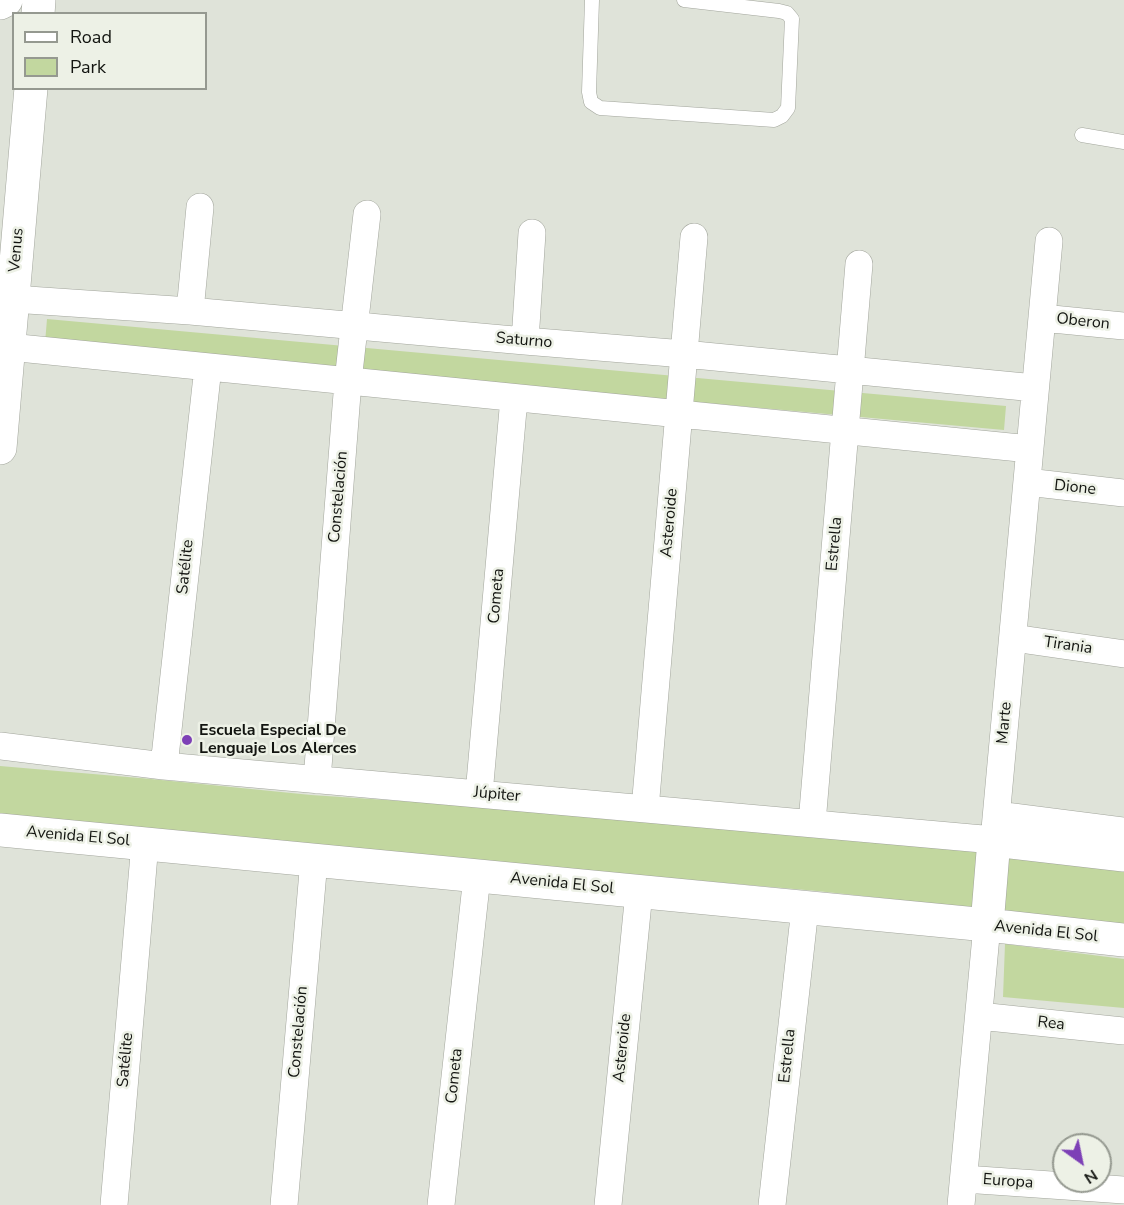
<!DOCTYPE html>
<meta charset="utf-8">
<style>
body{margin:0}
#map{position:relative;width:1124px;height:1205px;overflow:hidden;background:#dfe3d9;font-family:"Nunito Sans",sans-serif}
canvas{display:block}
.legend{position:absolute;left:12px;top:12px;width:195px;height:78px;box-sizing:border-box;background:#edf1e6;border:2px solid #959990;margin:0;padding:8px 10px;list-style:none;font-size:18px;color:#121410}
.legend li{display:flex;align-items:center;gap:12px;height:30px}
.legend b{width:30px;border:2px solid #959990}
.north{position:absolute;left:1052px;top:1133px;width:60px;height:60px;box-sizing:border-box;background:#edf1e6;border:2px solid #959990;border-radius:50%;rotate:147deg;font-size:16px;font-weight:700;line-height:24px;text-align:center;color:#121410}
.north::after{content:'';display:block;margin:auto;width:21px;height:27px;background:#7d40b6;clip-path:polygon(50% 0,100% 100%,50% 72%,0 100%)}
</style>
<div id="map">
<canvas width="1124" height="1205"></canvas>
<ul class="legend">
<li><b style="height:8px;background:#fff"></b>Road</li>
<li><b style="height:16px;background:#c2d79f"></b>Park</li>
</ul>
<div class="north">N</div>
</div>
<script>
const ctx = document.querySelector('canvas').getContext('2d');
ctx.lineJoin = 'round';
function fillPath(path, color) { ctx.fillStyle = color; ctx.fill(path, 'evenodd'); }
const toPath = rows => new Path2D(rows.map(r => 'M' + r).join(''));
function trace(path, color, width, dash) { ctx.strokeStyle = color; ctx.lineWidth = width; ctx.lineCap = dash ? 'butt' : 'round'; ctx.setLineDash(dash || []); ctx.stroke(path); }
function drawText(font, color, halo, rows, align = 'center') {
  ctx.font = font + ' "Nunito Sans",sans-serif'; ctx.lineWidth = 5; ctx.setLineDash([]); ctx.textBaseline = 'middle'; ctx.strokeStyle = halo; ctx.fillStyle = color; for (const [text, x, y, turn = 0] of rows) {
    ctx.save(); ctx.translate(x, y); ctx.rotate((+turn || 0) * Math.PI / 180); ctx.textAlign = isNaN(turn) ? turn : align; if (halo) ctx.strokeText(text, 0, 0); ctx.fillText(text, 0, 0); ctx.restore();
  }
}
fillPath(toPath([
 [47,319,1006,406,1004,430,45,343],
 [0,766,151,779,311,795,477,806,1124,861,1124,937,983,909,817,891,395,854,0,817],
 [1005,944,1124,959,1124,1008,1003,997]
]), '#c2d79f');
const lane = toPath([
 [592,0,589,92,591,102,600,108,774,120,782,116,788,108,792,19,787,13,779,11,684,0],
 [1082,135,1124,142]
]);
const street = toPath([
 [13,299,190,311,525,341,684,354,1035,388],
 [190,311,200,207],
 [1042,318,1124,326],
 [525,341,532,233],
 [9,347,1030,449],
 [1027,482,1124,493],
 [1013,638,1124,654],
 [0,746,164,766,994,840,1049,241],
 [164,766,208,367],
 [317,780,348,381,367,214],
 [479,794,514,398],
 [645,809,694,237],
 [997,815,1124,831],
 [812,823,859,264],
 [979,1016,1124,1031],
 [964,1179,1124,1190],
 [114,1205,145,843],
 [284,1205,314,860],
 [441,1205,477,876],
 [608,1205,639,892],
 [772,1205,805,908],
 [961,1205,987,925]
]);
const secondary = toPath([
 [0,3,6,0],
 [38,14,39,0],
 [0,448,31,88],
 [0,830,987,925,1124,940],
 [987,925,994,840,1124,855]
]);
trace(lane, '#a2a59c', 15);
trace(street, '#a2a59c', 28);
trace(secondary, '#a2a59c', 34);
trace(lane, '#fff', 14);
trace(street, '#fff', 27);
trace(secondary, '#fff', 33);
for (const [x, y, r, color] of [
 [187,740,6,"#7d40b6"]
]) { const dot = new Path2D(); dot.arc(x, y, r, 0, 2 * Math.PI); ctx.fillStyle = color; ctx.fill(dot); trace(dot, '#edf1e6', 2); }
drawText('16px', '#121410', '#edf1e6', [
 ["Venus",17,250,-85],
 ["Oberon",1083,322,6],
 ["Saturno",524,341,5],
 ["Dione",1075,488,6],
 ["Constelación",339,497,-85],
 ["Asteroide",670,523,-85],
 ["Estrella",835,544,-85],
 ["Satélite",186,567,-84],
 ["Cometa",497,596,-85],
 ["Tirania",1068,646,8],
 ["Marte",1005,723,-85],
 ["Júpiter",497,795,5],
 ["Avenida El Sol",78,837,5],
 ["Avenida El Sol",562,884,6],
 ["Avenida El Sol",1046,932,6],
 ["Rea",1051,1024,6],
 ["Constelación",299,1032,-85],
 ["Asteroide",623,1048,-84],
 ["Estrella",788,1056,-84],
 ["Satélite",126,1060,-85],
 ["Cometa",455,1076,-84],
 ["Europa",1008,1182,4]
]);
drawText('bold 16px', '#121410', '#edf1e6', [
 ["Escuela Especial De",199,731],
 ["Lenguaje Los Alerces",199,749]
], 'left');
</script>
